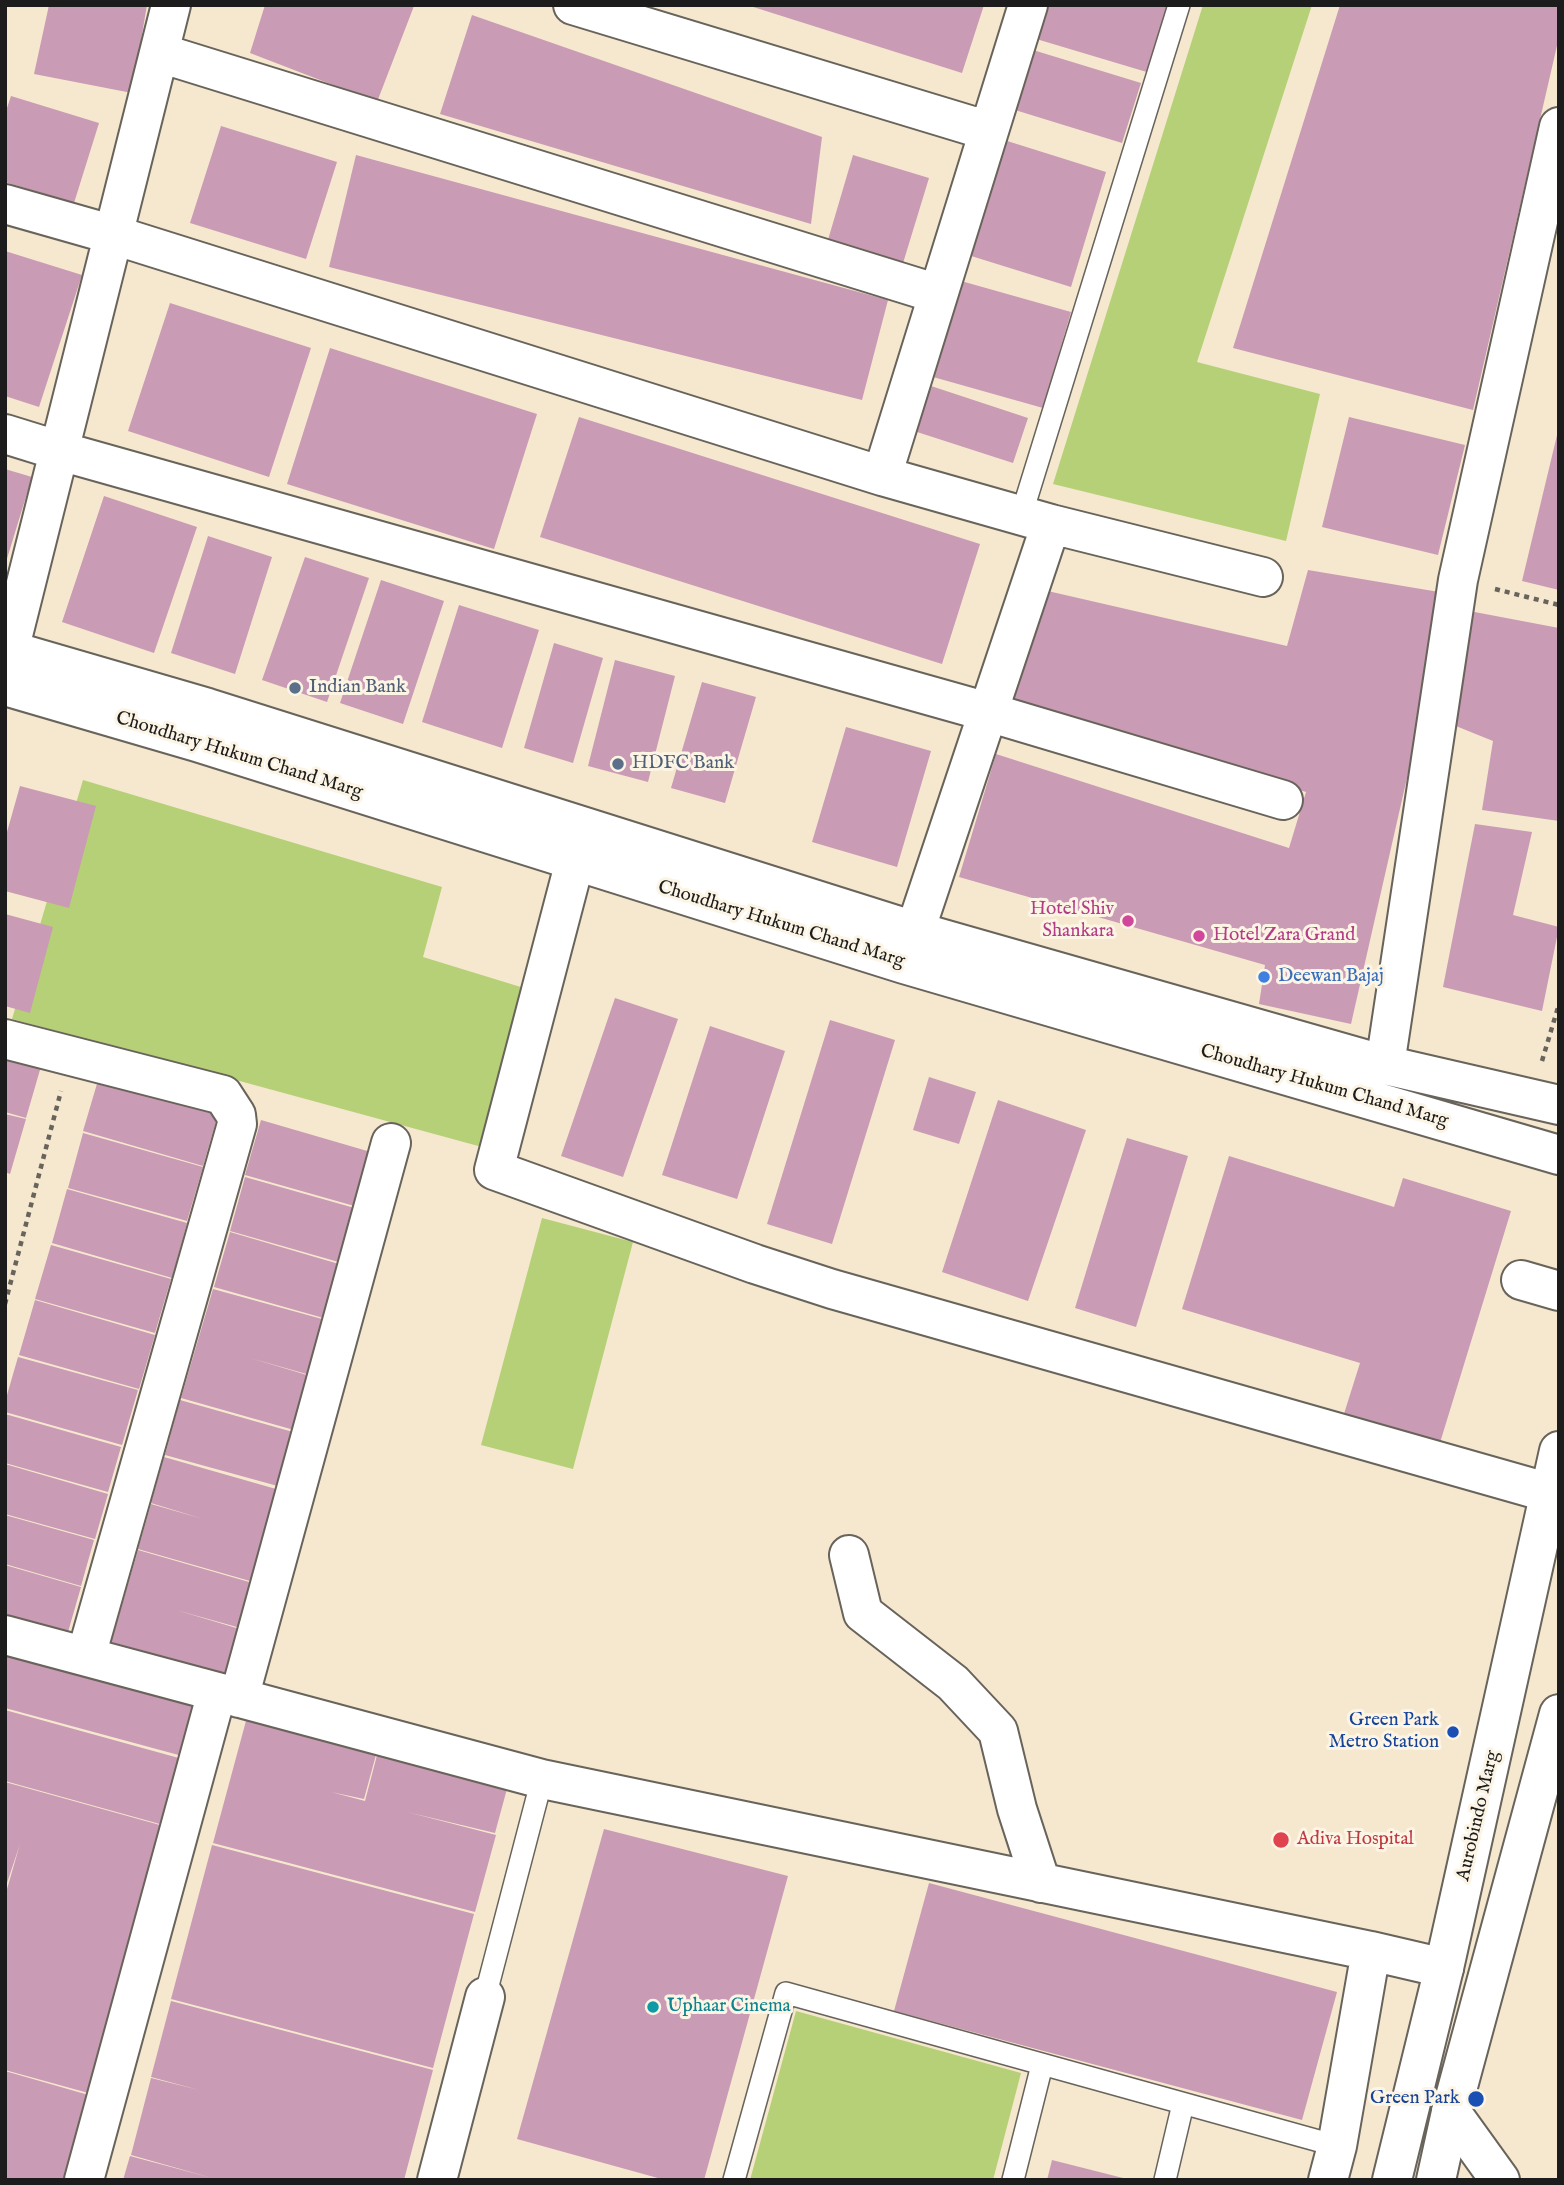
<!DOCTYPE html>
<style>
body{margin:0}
#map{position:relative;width:1564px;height:2185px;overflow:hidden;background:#f5e8cf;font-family:"IM FELL English",serif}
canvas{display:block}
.frame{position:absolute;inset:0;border:7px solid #1c1c1c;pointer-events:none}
</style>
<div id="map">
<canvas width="1564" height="2185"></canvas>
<div class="frame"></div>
</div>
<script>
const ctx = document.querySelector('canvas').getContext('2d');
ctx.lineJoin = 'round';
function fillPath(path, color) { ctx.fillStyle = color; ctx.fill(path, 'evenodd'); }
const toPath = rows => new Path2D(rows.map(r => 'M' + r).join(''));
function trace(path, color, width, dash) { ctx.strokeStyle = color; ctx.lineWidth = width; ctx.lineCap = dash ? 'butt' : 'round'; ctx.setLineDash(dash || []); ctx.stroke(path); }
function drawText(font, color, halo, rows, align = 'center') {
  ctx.font = font + ' "IM FELL English",serif'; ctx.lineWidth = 6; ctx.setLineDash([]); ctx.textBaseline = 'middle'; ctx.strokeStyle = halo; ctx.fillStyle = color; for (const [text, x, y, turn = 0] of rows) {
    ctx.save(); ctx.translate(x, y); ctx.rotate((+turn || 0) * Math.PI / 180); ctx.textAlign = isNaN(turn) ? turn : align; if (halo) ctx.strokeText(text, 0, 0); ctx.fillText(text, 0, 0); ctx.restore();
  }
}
fillPath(toPath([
 [1203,5,1312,5,1197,362,1320,394,1286,541,1053,484],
 [83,780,442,887,423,957,537,992,482,1147,12,1019],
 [542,1218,633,1242,573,1469,481,1445],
 [796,2011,1021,2073,993,2180,750,2180]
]), '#b5d076');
fillPath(toPath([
 [49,5,147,5,132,93,34,74],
 [265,5,409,5,414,6,377,102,250,53],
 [747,5,984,5,962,73],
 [1043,5,1170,5,1150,73,1033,38],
 [1340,5,1559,5,1559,37,1473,410,1233,348],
 [472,15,822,137,811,224,440,114],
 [1033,50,1141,83,1122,143,1015,110],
 [11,96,99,123,74,203,5,182,5,114],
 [221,126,337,162,306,259,190,223],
 [1004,140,1106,172,1071,287,968,255],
 [356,155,888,300,862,400,329,267],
 [853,155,929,178,900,273,825,250],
 [5,251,82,275,39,407,5,396],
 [954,279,1071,312,1043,408,926,375],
 [170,303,311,348,269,477,128,431],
 [330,348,537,414,494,549,287,484],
 [928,385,1028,418,1013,463,914,431],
 [579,417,980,544,942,664,540,537],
 [1349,417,1465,445,1438,555,1322,527],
 [1558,431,1559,431,1559,590,1522,581],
 [5,469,32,477,6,562,5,562],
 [104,496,197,527,154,653,62,622],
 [208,536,272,557,235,674,171,653],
 [305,557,369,578,327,702,262,680],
 [1308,570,1445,593,1437,646,1351,1024,1259,1004,1265,965,959,877,996,754,1289,848,1306,792,1003,695,1039,589,1287,646],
 [381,580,444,601,403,724,340,703],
 [459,605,539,630,502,748,422,722],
 [1464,610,1559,628,1559,821,1482,810,1493,741,1446,722],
 [554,643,603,658,573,763,524,748],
 [615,660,675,676,648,782,588,766],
 [702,682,756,697,725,803,671,788],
 [846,727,931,751,897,867,812,842],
 [20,786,96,806,69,908,5,891,5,839],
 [1475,824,1532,832,1513,915,1559,927,1542,1011,1443,987],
 [5,914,53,927,30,1013,5,1006],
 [615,998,678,1019,623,1177,561,1156],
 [830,1020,895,1040,832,1244,767,1224],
 [710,1026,785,1051,737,1199,662,1175],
 [5,1053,42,1063,26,1118,5,1112],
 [99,1077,219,1111,203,1166,83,1131],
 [929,1077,976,1092,959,1144,913,1130],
 [998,1100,1086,1130,1028,1301,942,1272],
 [5,1114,26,1119,10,1174,5,1172],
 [261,1120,381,1155,365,1209,245,1175],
 [83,1133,203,1167,187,1221,68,1188],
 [1127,1138,1188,1156,1136,1327,1075,1308],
 [1229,1156,1394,1207,1403,1178,1511,1211,1439,1446,1343,1417,1360,1363,1182,1309],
 [245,1177,365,1211,349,1265,230,1231],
 [67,1189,187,1223,172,1278,52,1243],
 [230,1232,349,1267,334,1321,214,1287],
 [51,1245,171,1279,155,1333,35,1299],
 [213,1289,333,1322,317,1377,250,1358,317,1378,301,1432,181,1398],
 [35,1300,155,1335,139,1389,19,1355],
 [18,1357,138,1390,122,1445,5,1412,5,1402],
 [180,1400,300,1434,285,1488,165,1455],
 [5,1414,121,1447,108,1492,5,1463],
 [164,1457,283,1491,257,1583,138,1549,151,1504,203,1519,151,1503],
 [5,1464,108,1494,95,1539,5,1514],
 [5,1515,94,1540,81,1586,5,1564],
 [138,1550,256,1584,244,1629,176,1610,243,1630,230,1675,111,1642],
 [5,1565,81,1587,68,1632,5,1614],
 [5,1652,200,1705,186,1757,5,1708],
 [250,1706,380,1740,364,1799,331,1792,365,1801,381,1740,511,1774,495,1833,407,1812,496,1835,475,1912,213,1843],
 [5,1710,186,1760,167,1826,5,1781],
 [5,1782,167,1827,92,2094,5,2070,5,1896,20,1844,5,1889],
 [604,1829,788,1876,704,2180,665,2180,517,2139],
 [212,1845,474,1914,433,2068,171,1999],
 [929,1883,1337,1992,1302,2120,894,2011],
 [171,2001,433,2070,404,2180,123,2180,130,2156,212,2178,131,2155,151,2078,199,2090,151,2077],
 [5,2071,92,2096,69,2180,5,2180],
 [1052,2160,1127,2179,1127,2180,1047,2180]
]), '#ca9bb4');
const lane = toPath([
 [1021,516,1179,5],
 [485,1997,542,1779],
 [734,2180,786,1993,1337,2146],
 [1013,2180,1042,2065],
 [1165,2180,1183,2104]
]);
const street = toPath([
 [573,5,989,131],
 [160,53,938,294],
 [5,204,114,235,882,476,1051,524,1263,577],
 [5,434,60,451,988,712,1283,800],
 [882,476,1028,5],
 [5,667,171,5],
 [575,861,494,1170,755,1264,832,1289,1550,1493],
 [915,931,1051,524],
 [5,1039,223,1095,236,1115,237,1124,86,1656],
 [1385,1065,1458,580,1559,127],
 [1521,1280,1559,1291],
 [849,1555,863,1613,953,1683,998,1731,1017,1809,1041,1883],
 [5,1635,542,1779,1371,1951,1444,1968],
 [239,1698,391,1143],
 [84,2180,217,1692],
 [437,2180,485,1997],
 [1328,2180,1337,2146,1371,1951]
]);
const secondary = toPath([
 [5,649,208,708,915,931,1385,1065,1559,1105],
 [5,686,197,742,904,964,1559,1155],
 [1451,2112,1500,2180]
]);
const highway = toPath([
 [1392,2180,1444,1968,1559,1451],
 [1436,2180,1451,2112,1559,1714]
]);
trace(lane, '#68635b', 24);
trace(street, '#68635b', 42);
trace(secondary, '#68635b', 42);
trace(highway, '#68635b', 42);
trace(toPath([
 [1495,589,1559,605],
 [1542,1061,1559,1004],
 [5,1304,61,1091]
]), '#68635b', 4.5, [5, 5]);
trace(lane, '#fff', 21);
trace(street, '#fff', 38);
trace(secondary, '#fff', 38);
trace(highway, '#fff', 38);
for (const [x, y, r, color] of [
 [295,688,7,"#5c6f8a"],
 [618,764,7,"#5c6f8a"],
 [1128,921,7,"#d1479c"],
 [1199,936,7,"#d1479c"],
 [1264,977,7,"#3f7fe0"],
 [1453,1732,7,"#1a4fb4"],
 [1281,1840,9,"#e0444e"],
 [653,2007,7,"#0f9aa8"],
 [1476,2099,9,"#1a4fb4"]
]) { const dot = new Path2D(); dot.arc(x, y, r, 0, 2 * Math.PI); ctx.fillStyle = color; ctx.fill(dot); trace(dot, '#fcf5e5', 2.5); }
drawText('19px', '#4e5e75', '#fcf5e5', [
 ["Indian Bank",309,688],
 ["HDFC Bank",632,764]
], 'left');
drawText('19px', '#1c1c1c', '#fcf5e5', [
 ["Choudhary Hukum Chand Marg",239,756,17],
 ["Choudhary Hukum Chand Marg",781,925,17],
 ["Choudhary Hukum Chand Marg",1324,1087,16],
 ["Aurobindo Marg",1479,1816,-77]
]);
drawText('19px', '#b23c85', '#fcf5e5', [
 ["Hotel Shiv",1114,910],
 ["Shankara",1114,932],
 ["Hotel Zara Grand",1213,936,"left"]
], 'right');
drawText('19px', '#366cbe', '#fcf5e5', [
 ["Deewan Bajaj",1278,977]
], 'left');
drawText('19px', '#164399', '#fcf5e5', [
 ["Green Park",1439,1721],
 ["Metro Station",1439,1743],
 ["Green Park",1460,2099]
], 'right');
drawText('19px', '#be3a42', '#fcf5e5', [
 ["Adiva Hospital",1297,1840]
], 'left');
drawText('19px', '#0d838f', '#fcf5e5', [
 ["Uphaar Cinema",667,2007]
], 'left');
</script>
